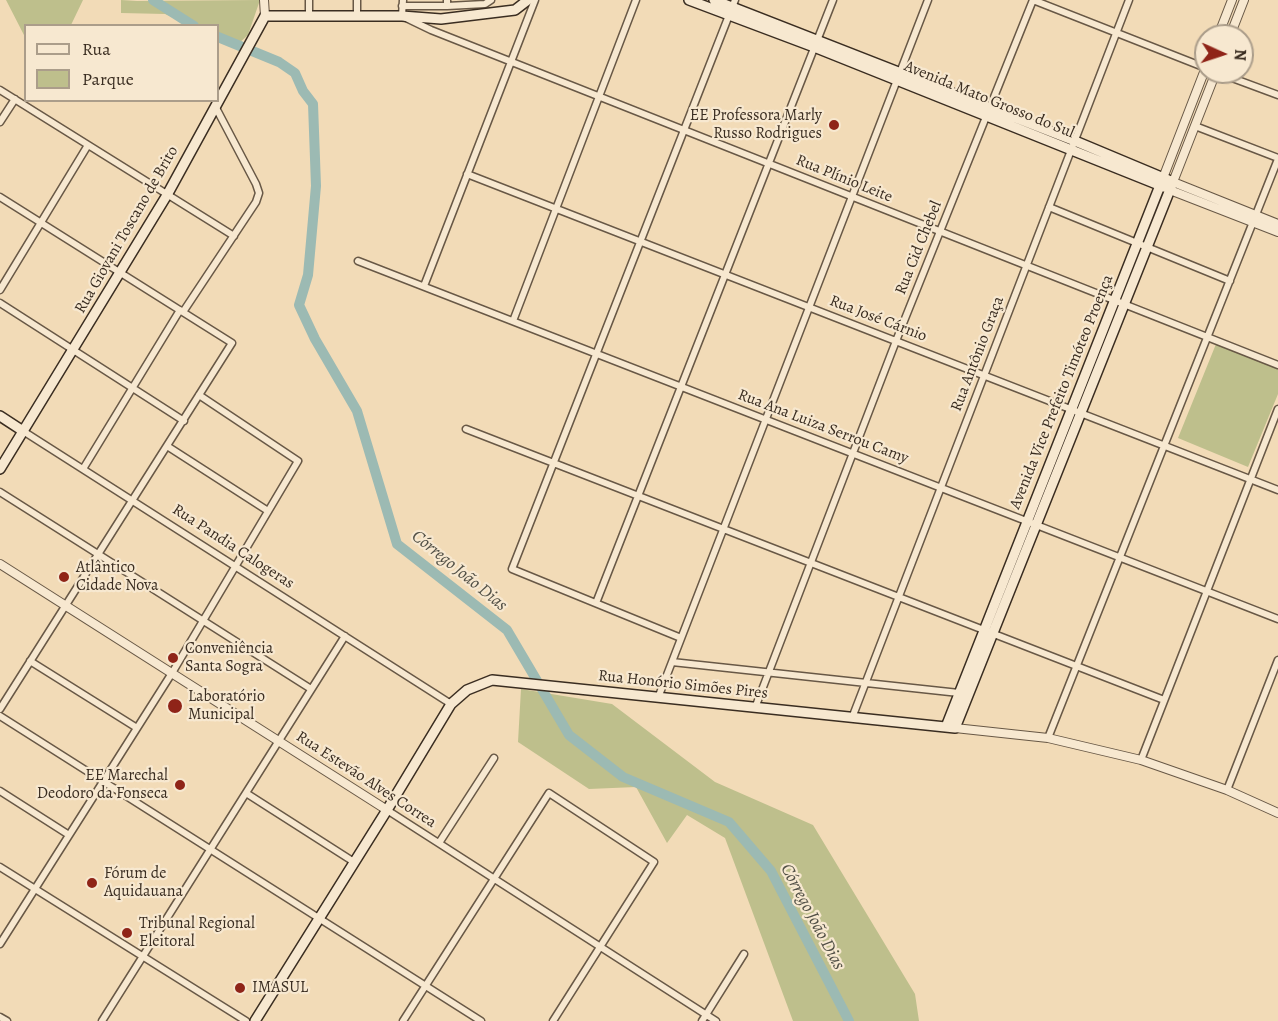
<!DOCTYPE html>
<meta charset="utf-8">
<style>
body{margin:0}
#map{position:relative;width:1278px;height:1021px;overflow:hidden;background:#f2dbb7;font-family:Alegreya,serif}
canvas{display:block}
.legend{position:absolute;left:24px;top:24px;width:195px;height:78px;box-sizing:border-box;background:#f7e8d0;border:2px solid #ab9d8a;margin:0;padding:8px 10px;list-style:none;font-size:18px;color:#3a2d21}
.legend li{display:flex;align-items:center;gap:12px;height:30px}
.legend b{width:30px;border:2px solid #ab9d8a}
.north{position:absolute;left:1194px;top:24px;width:60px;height:60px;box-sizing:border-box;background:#f7e8d0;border:2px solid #ab9d8a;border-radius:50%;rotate:93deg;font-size:16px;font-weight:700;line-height:24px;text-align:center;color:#3a2d21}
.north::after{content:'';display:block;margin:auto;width:21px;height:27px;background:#8f2418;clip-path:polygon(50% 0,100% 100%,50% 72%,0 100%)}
</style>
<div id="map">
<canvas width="1278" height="1021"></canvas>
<ul class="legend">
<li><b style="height:8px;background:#f7e8d0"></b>Rua</li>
<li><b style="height:16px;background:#bebf8c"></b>Parque</li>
</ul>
<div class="north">N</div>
</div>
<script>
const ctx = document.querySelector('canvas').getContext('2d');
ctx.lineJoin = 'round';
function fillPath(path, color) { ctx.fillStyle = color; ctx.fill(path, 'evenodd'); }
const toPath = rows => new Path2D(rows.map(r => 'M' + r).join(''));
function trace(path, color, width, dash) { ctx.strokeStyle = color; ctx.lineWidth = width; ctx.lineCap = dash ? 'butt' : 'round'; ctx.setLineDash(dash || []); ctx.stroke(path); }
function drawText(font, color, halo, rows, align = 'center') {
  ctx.font = font + ' Alegreya,serif'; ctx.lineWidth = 4.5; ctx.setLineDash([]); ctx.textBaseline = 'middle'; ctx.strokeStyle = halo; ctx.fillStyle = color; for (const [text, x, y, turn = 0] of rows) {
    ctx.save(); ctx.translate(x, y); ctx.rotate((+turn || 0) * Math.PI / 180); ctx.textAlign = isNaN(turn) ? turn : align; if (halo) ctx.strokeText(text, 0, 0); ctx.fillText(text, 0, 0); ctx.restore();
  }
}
fillPath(toPath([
 [6,0,83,0,71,25,26,26,25,37],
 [121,0,137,1,260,0,248,35,237,45,218,41,218,26,189,25,165,14,121,13],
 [1216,344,1278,369,1278,394,1248,467,1178,438],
 [521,689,612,704,715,782,813,825,915,994,919,1021,793,1021,725,838,687,815,667,843,636,787,589,789,518,742]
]), '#bebf8c');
trace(toPath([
 [153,0,194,26],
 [218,37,279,62,295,73,303,91,313,104,316,186,308,275,299,305,315,339,357,411,397,544,507,630,569,735,623,777,729,822,771,871,849,1021]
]), '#9cbab3', 10);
const minor = toPath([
 [309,0,309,16],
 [403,0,402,16,431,30,1278,365],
 [1033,0,1206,68],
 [402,6,447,6,447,0],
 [447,6,485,4,491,0],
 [357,16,357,0],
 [1216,72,1278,95],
 [0,90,234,236],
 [0,122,15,99],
 [1195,126,1278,158],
 [467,174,1278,490],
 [0,197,232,343,0,709],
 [1049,207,1230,281],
 [358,261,1278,619],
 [424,286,535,0],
 [0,290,88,145],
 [0,303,184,421],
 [183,312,256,202,259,193,256,184,215,106],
 [513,321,636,0],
 [466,429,1164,700],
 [23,431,451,704],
 [167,446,268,511],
 [83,469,180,310],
 [0,492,311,689],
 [596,603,833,0],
 [681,638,512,569,735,0],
 [30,661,137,728],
 [672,662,959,693],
 [658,698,928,0],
 [755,708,896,341,1033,0],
 [0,716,481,1021],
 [852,718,1129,0],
 [1048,738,1278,159],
 [1141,760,1278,409],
 [1227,790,1278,660],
 [0,791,69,835],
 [246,793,354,862],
 [387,810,716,1021],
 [439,843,494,758],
 [0,867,246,1021],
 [0,944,172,673,298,461,199,395],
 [0,1017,7,1021],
 [102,1021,345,636],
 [403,1021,549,793,654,862,553,1021],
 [702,1021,744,954]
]);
const tertiary = toPath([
 [264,0,265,16],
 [1218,36,1232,0],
 [1230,36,1244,0],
 [1216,72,1173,182,1278,224],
 [1163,178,1206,67],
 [1170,190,1278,232],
 [0,564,387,810],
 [955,728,1048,738,1141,760,1227,790,1278,813]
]);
const secondary = toPath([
 [689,0,814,47,1164,187],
 [0,416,23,431],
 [0,469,167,195,265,16,402,16,441,19,515,10,528,0],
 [946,727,1163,178],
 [255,1021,387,810,451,704,467,690,492,680,955,728,1173,182,1075,141,714,0]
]);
trace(minor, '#685846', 9);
trace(tertiary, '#685846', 10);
trace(secondary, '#3a2d21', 12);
trace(minor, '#f7e8d0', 6);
trace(tertiary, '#f7e8d0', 8);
trace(secondary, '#f7e8d0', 9);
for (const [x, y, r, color] of [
 [834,125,6,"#8f2418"],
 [64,577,6,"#8f2418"],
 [173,658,6,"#8f2418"],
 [175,706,8,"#8f2418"],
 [180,785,6,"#8f2418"],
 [92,883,6,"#8f2418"],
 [127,933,6,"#8f2418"],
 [240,988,6,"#8f2418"]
]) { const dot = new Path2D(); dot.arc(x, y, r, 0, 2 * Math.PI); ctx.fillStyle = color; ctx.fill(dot); trace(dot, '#f7e8d0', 2); }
drawText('16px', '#3a2d21', '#f7e8d0', [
 ["Avenida Mato Grosso do Sul",989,100,22],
 ["Rua Plínio Leite",844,179,22],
 ["Rua Giovani Toscano de Brito",127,230,-60],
 ["Rua Cid Chebel",919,248,-68],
 ["Rua José Cárnio",878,319,21],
 ["Rua Antônio Graça",978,354,-69],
 ["Avenida Vice Prefeito Timóteo Proença",1062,392,-68],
 ["Rua Ana Luiza Serrou Camy",823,427,21],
 ["Rua Pandia Calogeras",233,547,33],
 ["Rua Honório Simões Pires",683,685,6],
 ["Rua Estevão Alves Correa",366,780,33]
]);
drawText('16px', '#3a2d21', '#f7e8d0', [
 ["EE Professora Marly",822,116,"right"],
 ["Russo Rodrigues",822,134,"right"],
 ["Atlântico",76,568],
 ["Cidade Nova",76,586],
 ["Conveniência",185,649],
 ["Santa Sogra",185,667],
 ["Laboratório",188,697],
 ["Municipal",188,715],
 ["EE Marechal",168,776,"right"],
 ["Deodoro da Fonseca",168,794,"right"],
 ["Fórum de",104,874],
 ["Aquidauana",104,892],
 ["Tribunal Regional",139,924],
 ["Eleitoral",139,942],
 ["IMASUL",252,988]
], 'left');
drawText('italic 18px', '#525046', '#f7e8d0', [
 ["Córrego João Dias",459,571,39],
 ["Córrego João Dias",812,917,62]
]);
</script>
